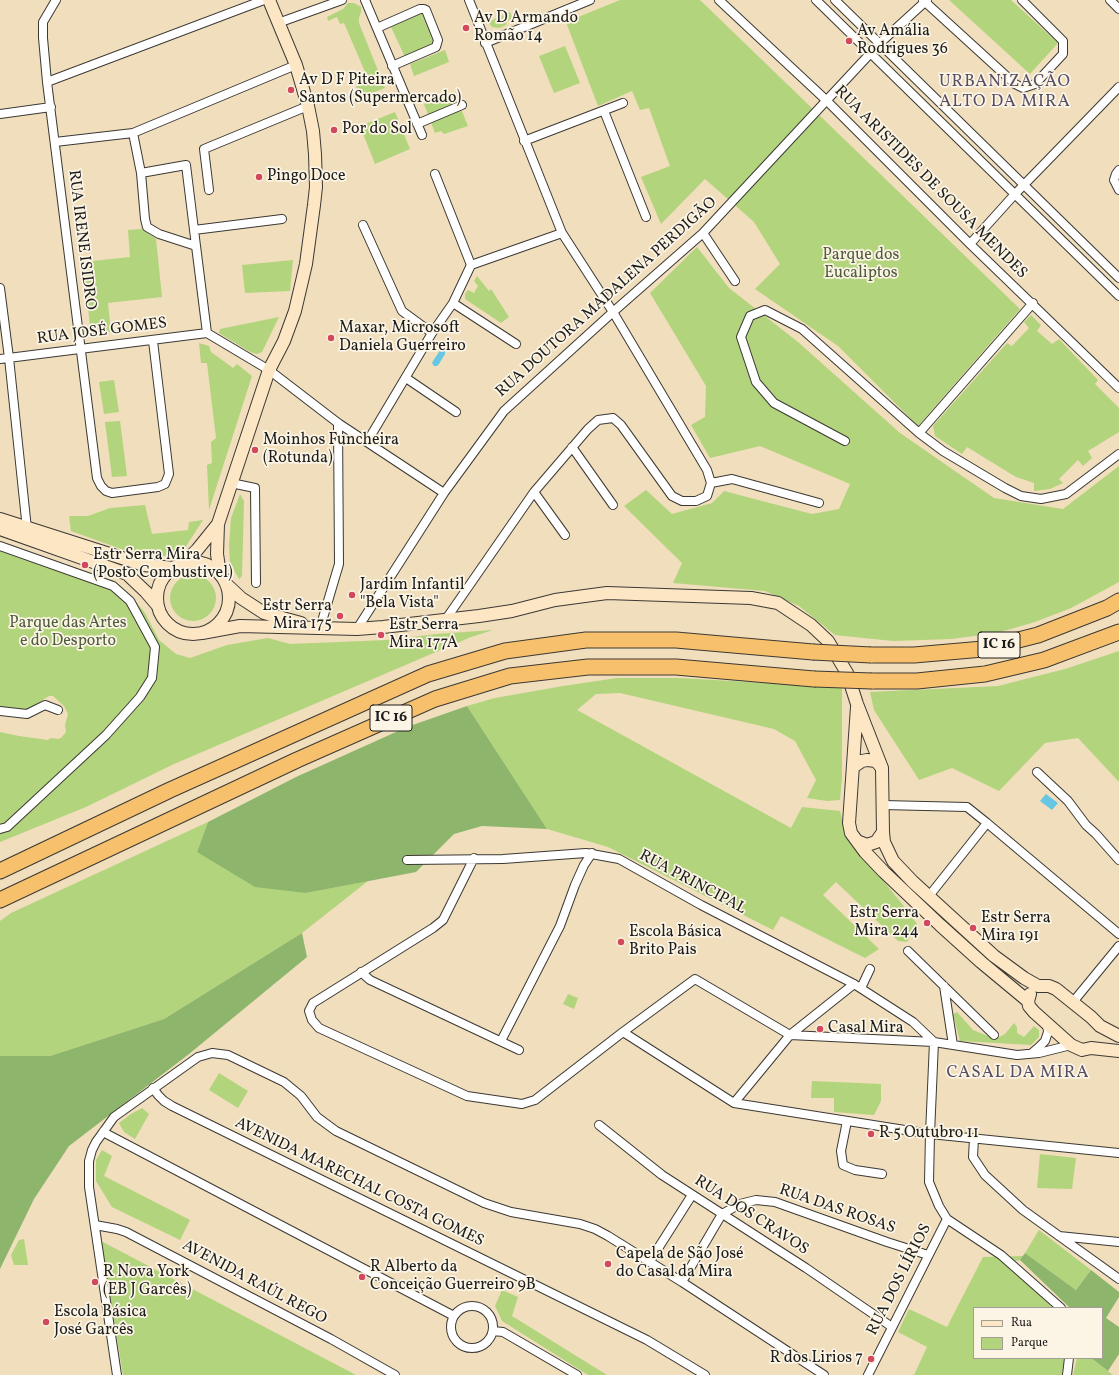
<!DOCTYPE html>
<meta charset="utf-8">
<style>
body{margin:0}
#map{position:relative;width:1119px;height:1375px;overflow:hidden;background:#f0debd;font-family:Vollkorn,serif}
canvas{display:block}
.legend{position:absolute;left:973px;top:1307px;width:130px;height:52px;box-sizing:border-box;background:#fcf5e5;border:1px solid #a29e95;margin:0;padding:5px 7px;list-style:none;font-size:12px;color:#1c1c1c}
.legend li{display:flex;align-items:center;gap:8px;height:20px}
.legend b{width:20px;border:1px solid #a29e95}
</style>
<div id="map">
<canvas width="1119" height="1375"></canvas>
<ul class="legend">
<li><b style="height:5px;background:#fce6c4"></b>Rua</li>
<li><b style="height:11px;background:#b2d47c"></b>Parque</li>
</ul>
</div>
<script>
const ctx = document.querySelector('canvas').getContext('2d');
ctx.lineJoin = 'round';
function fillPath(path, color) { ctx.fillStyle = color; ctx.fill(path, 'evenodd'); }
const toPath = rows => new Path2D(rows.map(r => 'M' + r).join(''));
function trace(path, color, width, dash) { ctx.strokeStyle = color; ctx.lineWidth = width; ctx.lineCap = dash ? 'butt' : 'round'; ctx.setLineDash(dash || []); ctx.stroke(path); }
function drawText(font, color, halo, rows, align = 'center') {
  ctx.font = font + ' Vollkorn,serif'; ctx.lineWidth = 3.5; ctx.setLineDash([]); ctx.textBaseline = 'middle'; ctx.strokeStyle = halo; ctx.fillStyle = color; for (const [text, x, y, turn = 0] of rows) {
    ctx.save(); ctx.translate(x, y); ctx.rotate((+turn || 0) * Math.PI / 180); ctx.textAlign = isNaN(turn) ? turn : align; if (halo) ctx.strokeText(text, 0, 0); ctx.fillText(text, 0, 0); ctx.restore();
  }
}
fillPath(toPath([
 [620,0,700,0,1020,309,918,426,838,346,755,289,780,264,754,222,705,179,661,224,641,177,670,166,649,108,640,110,632,91,598,106,566,22],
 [949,0,1011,0,1058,43,1030,74],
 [348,3,354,3,361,7,361,12,359,18,359,23,385,88,360,98,356,87,369,81,344,23,340,24,337,17,328,21,327,17,343,9],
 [510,12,513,19,507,21,506,25,502,27,499,28,492,27,488,22],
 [422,13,435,43,405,57,391,27],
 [565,46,580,83,554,93,539,56],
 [445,50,449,62,414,76,410,64],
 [454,92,468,126,444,134,441,131,435,133,424,104],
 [395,112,410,149,375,164,360,126],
 [142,229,156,239,162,297,108,303,111,332,91,335,83,262,130,257,128,230],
 [697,247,729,288,798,342,900,433,994,498,1063,509,1119,466,1119,582,1071,608,1035,622,997,633,951,639,893,641,835,635,799,606,765,591,673,583,682,563,624,506,646,490,672,514,712,503,724,491,812,514,839,509,850,484,760,446,710,458,691,425,705,417,706,386,650,293],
 [293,260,290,291,245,293,242,265],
 [477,276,489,291,491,289,509,317,501,323,465,299,465,294,468,290,474,293,478,286,474,281],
 [1031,315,1041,325,1037,331,1052,344,1059,339,1098,380,1095,384,1119,408,1119,432,1088,451,1092,458,1083,466,1078,460,1059,479,1063,483,1050,489,1034,491,1034,483,1016,477,967,447,962,454,935,436,933,426,1007,343,1012,346,1029,328,1024,322],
 [279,317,262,352,257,354,250,352,219,333,220,329],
 [199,343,209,346,211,352,233,368,237,364,252,376,209,510,207,465,212,463,211,442,216,438,207,363,201,363],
 [114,380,119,412,104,414,99,382],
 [120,421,127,476,112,477,105,422],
 [240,494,244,501,242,576,239,579,230,563,229,546,231,518],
 [145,505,152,534,188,530,189,522,203,520,185,548,165,556,146,556,135,554,71,531,69,516,88,516,110,508],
 [0,542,115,581,133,598,145,613,159,640,176,654,190,658,227,645,268,638,290,644,387,640,437,634,493,630,471,637,174,764,86,807,0,842,0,732,19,736,48,740,51,738,58,739,61,738,66,732,65,725,68,714,64,706,53,696,49,696,30,708,19,711,0,709],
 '170 598a23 23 0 1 1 46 0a23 23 0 1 1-46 0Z',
 [1119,651,1119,782,1078,738,1045,743,999,791,952,768,919,780,874,710,870,692,998,686,1065,669],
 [617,678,678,678,842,687,842,778,840,800,827,801,807,798,816,780,795,741,774,729,620,693,596,694,577,710,791,828,802,807,840,811,846,835,907,910,917,924,907,942,898,941,836,882,823,895,879,949,865,958,781,916,773,930,608,847,547,829,467,706,495,698,563,686],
 [208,822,197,852,306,893,368,881,302,933,164,1019,50,1056,0,1056,0,921,11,913],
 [568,994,578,998,574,1009,563,1004],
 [957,1012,973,1030,995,1039,1005,1034,1014,1023,1017,1027,1017,1033,1024,1037,1034,1026,1039,1030,1039,1037,1031,1045,960,1041,953,1014],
 [219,1073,248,1091,238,1108,209,1090],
 [812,1081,881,1084,881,1101,874,1115,834,1112,834,1098,811,1098],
 [142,1108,149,1114,135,1139,124,1132,119,1123,131,1114],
 [102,1150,112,1156,104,1176,190,1220,180,1240,112,1207,96,1181,96,1160],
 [1040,1154,1076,1158,1072,1189,1037,1188],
 [1039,1230,1091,1270,1076,1290,1025,1253],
 [24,1239,28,1265,14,1265,11,1255,19,1240],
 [101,1241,356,1375,123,1375],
 [1024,1256,1020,1260,1006,1263,1053,1308,974,1308,974,1358,1065,1358,1062,1375,914,1375,927,1347,898,1332,909,1309,947,1327,983,1257],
 [502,1290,518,1297,512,1316,607,1375,588,1375,502,1321,495,1306],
 [1077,1358,1091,1358,1113,1375,1073,1375]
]), '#b2d47c');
fillPath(toPath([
 [467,706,547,829,482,826,454,834,416,872,306,893,255,887,197,852,208,822,296,777,407,727],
 [302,933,307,957,189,1054,69,1146,34,1199,0,1269,0,1056,50,1056,164,1019],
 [1025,1253,1076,1290,1091,1270,1119,1292,1119,1297,1106,1318,1119,1327,1119,1354,1108,1371,1091,1358,1102,1358,1102,1308,1070,1308,1020,1260]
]), '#8db66c');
fillPath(toPath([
 [441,349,445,351,445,354,439,364,437,366,434,366,432,363,433,361],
 [1046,794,1058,803,1052,810,1040,801]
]), '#65c7e3');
const street = toPath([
 [56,0,43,22,43,38,47,82,97,478,101,486,106,491,112,493,158,487,165,484,169,474,153,341],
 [365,0,422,135],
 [469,0,562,233,613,312,707,470,711,483],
 [719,0,826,100,970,244,1119,388],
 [816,0,1119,296],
 [835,0,1119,278],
 [923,0,1015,84,1023,88,1035,84,1063,54,1063,41,1022,0],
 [1110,0,1119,9],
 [278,23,342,0],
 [377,28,420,9,424,9,426,10,438,40,436,47,392,66],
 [485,43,590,0],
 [47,82,264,0],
 [604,111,646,217],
 [0,114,51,107],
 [417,124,462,105],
 [133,133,141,173,145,219,147,227,159,234,196,246,186,165,141,173],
 [524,141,623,103],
 [55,142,133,133,296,65],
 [1119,170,1116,174,1114,180,1119,190],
 [435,174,471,265],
 [209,190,204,149,308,106],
 [363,225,402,311,432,333],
 [194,230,282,219],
 [703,233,735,281],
 [970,244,1015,194,1119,87],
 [196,246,207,333,269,370,338,423,444,493],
 [0,288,9,358,27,529],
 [453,303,516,344],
 [0,359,207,333],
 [406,378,456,412],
 [919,433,1033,303],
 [845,441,774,403,756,382,741,337,750,316,765,310,802,329,919,433,943,451,1005,488,1021,496,1041,499,1066,494,1119,454],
 [367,442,432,333,453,303,471,265,562,233],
 [572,447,613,505],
 [231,483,255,488,256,583],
 [711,483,732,479,819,503],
 [534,492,565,535],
 [0,546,113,586,130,601,155,647,152,678,140,697,106,735,7,827,0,829],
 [446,619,534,492,588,429,598,420,613,418,621,425,672,496,682,501,696,501,707,496,711,483],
 [320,628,339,564,338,423],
 [357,629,444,493,504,411,613,312,703,233,880,43,927,0],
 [0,711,27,714,45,705,58,710],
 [1037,772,1068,801,1086,825,1096,834,1119,860],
 [883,805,967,807,987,823],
 [474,858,443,920,433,928,313,1003,309,1011,312,1020,319,1028,467,1096,522,1104,535,1100,623,1032,695,979,790,1035,934,1042,1017,1055,1039,1053,1071,1045],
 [407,860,503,859,586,853,619,859,701,905,854,984,913,1022,934,1042],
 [929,896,987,823,1119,934],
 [908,951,994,1035],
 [361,972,370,980,519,1050],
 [944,986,953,1045],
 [861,988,870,969],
 [1073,1002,1119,946],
 [623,1032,734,1103,930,1134,1119,1153],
 [501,1041,560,926,575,885,584,865,592,853],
 [934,1042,930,1134,929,1182,939,1206,947,1219,1001,1255,1061,1308],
 [1032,1053,1039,1047,1045,1041,1048,1032,1047,1024],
 [153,1088,158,1095,164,1101,172,1106,647,1340,705,1375],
 [734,1103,790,1035,854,984],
 [847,1121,841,1151,843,1165,855,1170,882,1174],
 [599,1125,662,1175,806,1268,892,1327],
 [103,1132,454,1316],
 [974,1138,973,1157,985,1175,1023,1210,1119,1279],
 [95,1225,117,1229,126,1232,331,1339,395,1375],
 [1059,1236,1119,1242],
 [650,1261,692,1195],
 [682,1282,722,1214,740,1204,756,1200,775,1202,887,1242,928,1255],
 '451 1327a21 21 0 1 1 42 0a21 21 0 1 1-42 0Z',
 [493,1331,503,1332,577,1375],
 [117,1375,89,1187,89,1161,92,1150,96,1142,114,1117,198,1057,212,1053,228,1055,284,1082,301,1096,317,1117,336,1131,484,1203,511,1212,580,1224,595,1229,608,1236,682,1282,824,1375],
 [868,1375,947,1219],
 [1067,1375,1069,1358]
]);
const secondary = toPath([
 [0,519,144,565,174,568],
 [0,529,127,574,146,592,158,606],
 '157 598a36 36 0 1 1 72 0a36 36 0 1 1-72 0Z',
 [182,564,197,550,218,524],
 [220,574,217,554,218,524,269,370,284,341,295,311,306,264,314,205,316,187,315,154,313,131,308,106,296,65,269,0],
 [226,584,241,598,264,613,301,623],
 [202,633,240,626,357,629,383,627,479,616,512,611,555,600,607,593,751,598,778,603,811,625,828,641,847,673,857,704,882,768,883,832,884,842,893,861,913,882,994,956,1024,978,1038,986,1049,986,1056,989,1091,1017,1100,1026,1119,1036],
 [857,707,849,823,851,833,865,852,884,872,940,925,981,962,1028,1001],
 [853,767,862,761,867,760,876,761,882,768],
 [857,841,867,845,876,842,883,832],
 [1030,994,1028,1001,1029,1006,1034,1012,1071,1045,1082,1050,1091,1048,1119,1051]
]);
const highway = toPath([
 [871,655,914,655,983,649,1038,635,1107,608,1119,601],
 [872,681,917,681,985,674,1044,660,1119,632],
 [0,871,170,790,428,674,505,651,586,640,676,640,813,652],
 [0,900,297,760,435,699,510,676,588,667,676,667,814,679]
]);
trace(street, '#3c3934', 10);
trace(secondary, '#3c3934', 14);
trace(highway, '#3c3934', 17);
trace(street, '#fff', 8);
trace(secondary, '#fce6c4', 12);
trace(highway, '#f7c06c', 15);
const highwayBridge = toPath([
 [813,652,871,655],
 [814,679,872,681]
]);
trace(highwayBridge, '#3c3934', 17, []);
trace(highwayBridge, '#f7c06c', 15);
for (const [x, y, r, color] of [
 [466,28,4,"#d1495b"],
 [849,41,4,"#d1495b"],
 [291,90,4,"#d1495b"],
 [334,130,4,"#d1495b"],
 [259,177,4,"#d1495b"],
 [331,338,4,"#d1495b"],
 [255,450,4,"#d1495b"],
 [85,565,4,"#d1495b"],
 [352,595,4,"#d1495b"],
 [340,616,4,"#d1495b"],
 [381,635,4,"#d1495b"],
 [927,923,4,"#d1495b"],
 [973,928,4,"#d1495b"],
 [621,942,4,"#d1495b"],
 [820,1029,4,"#d1495b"],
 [871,1134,4,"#d1495b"],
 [608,1264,4,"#d1495b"],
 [362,1277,4,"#d1495b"],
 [95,1282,4,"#d1495b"],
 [46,1322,4,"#d1495b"],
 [871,1359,4,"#d1495b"]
]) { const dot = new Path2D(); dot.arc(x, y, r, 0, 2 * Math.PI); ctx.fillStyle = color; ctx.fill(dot); trace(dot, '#fcf5e5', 1.5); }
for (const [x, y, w] of [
 [999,645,42],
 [391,718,42]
]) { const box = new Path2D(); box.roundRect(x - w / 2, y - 13, w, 26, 3); ctx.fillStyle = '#fcf5e5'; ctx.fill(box); trace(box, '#1c1c1c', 1); }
drawText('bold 15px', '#1c1c1c', null, [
 ["IC 16",999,645],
 ["IC 16",391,718]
]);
drawText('16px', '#1c1c1c', '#fcf5e5', [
 ["Av D Armando",474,19],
 ["Romão 14",474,37],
 ["Av Amália",857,32],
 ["Rodrigues 36",857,50],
 ["Av D F Piteira",299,81],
 ["Santos (Supermercado)",299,99],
 ["Por do Sol",342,130],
 ["Pingo Doce",267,177],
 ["Maxar, Microsoft",339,329],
 ["Daniela Guerreiro",339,347],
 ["Moinhos Funcheira",263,441],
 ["(Rotunda)",263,459],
 ["Estr Serra Mira",93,556],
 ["(Posto Combustivel)",93,574],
 ["Jardim Infantil",360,586],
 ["\"Bela Vista\"",360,604],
 ["Estr Serra",332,607,"right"],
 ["Mira 175",332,625,"right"],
 ["Estr Serra",389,626],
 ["Mira 177A",389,644],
 ["Estr Serra",919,914,"right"],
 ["Mira 244",919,932,"right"],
 ["Estr Serra",981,919],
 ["Mira 191",981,937],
 ["Escola Básica",629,933],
 ["Brito Pais",629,951],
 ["Casal Mira",828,1029],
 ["R 5 Outubro 11",879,1134],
 ["Capela de São José",616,1255],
 ["do Casal da Mira",616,1273],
 ["R Alberto da",370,1268],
 ["Conceição Guerreiro 9B",370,1286],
 ["R Nova York",103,1273],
 ["(EB J Garcês)",103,1291],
 ["Escola Básica",54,1313],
 ["José Garcês",54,1331],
 ["R dos Lirios 7",863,1359,"right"]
], 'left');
drawText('16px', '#1c1c1c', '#fcf5e5', [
 ["RUA ARISTIDES DE SOUSA MENDES",930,183,45],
 ["RUA IRENE ISIDRO",81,240,83],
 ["RUA DOUTORA MADALENA PERDIGÃO",607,298,-42],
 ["RUA JOSÉ GOMES",102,332,-7],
 ["RUA PRINCIPAL",692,883,28],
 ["AVENIDA MARECHAL COSTA GOMES",359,1183,26],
 ["RUA DAS ROSAS",837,1210,19],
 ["RUA DOS CRAVOS",751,1216,33],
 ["RUA DOS LÍRIOS",900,1280,-63],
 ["AVENIDA RAÚL REGO",254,1283,28]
]);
drawText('16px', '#505c3e', '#fcf5e5', [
 ["Parque dos",861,256],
 ["Eucaliptos",861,274],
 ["Parque das Artes",68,624],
 ["e do Desporto",68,642]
]);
ctx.letterSpacing = '1px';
drawText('17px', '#564e64', '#fcf5e5', [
 ["URBANIZAÇÃO",1005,83],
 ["ALTO DA MIRA",1005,103],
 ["CASAL DA MIRA",1018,1074]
]);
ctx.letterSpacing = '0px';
</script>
